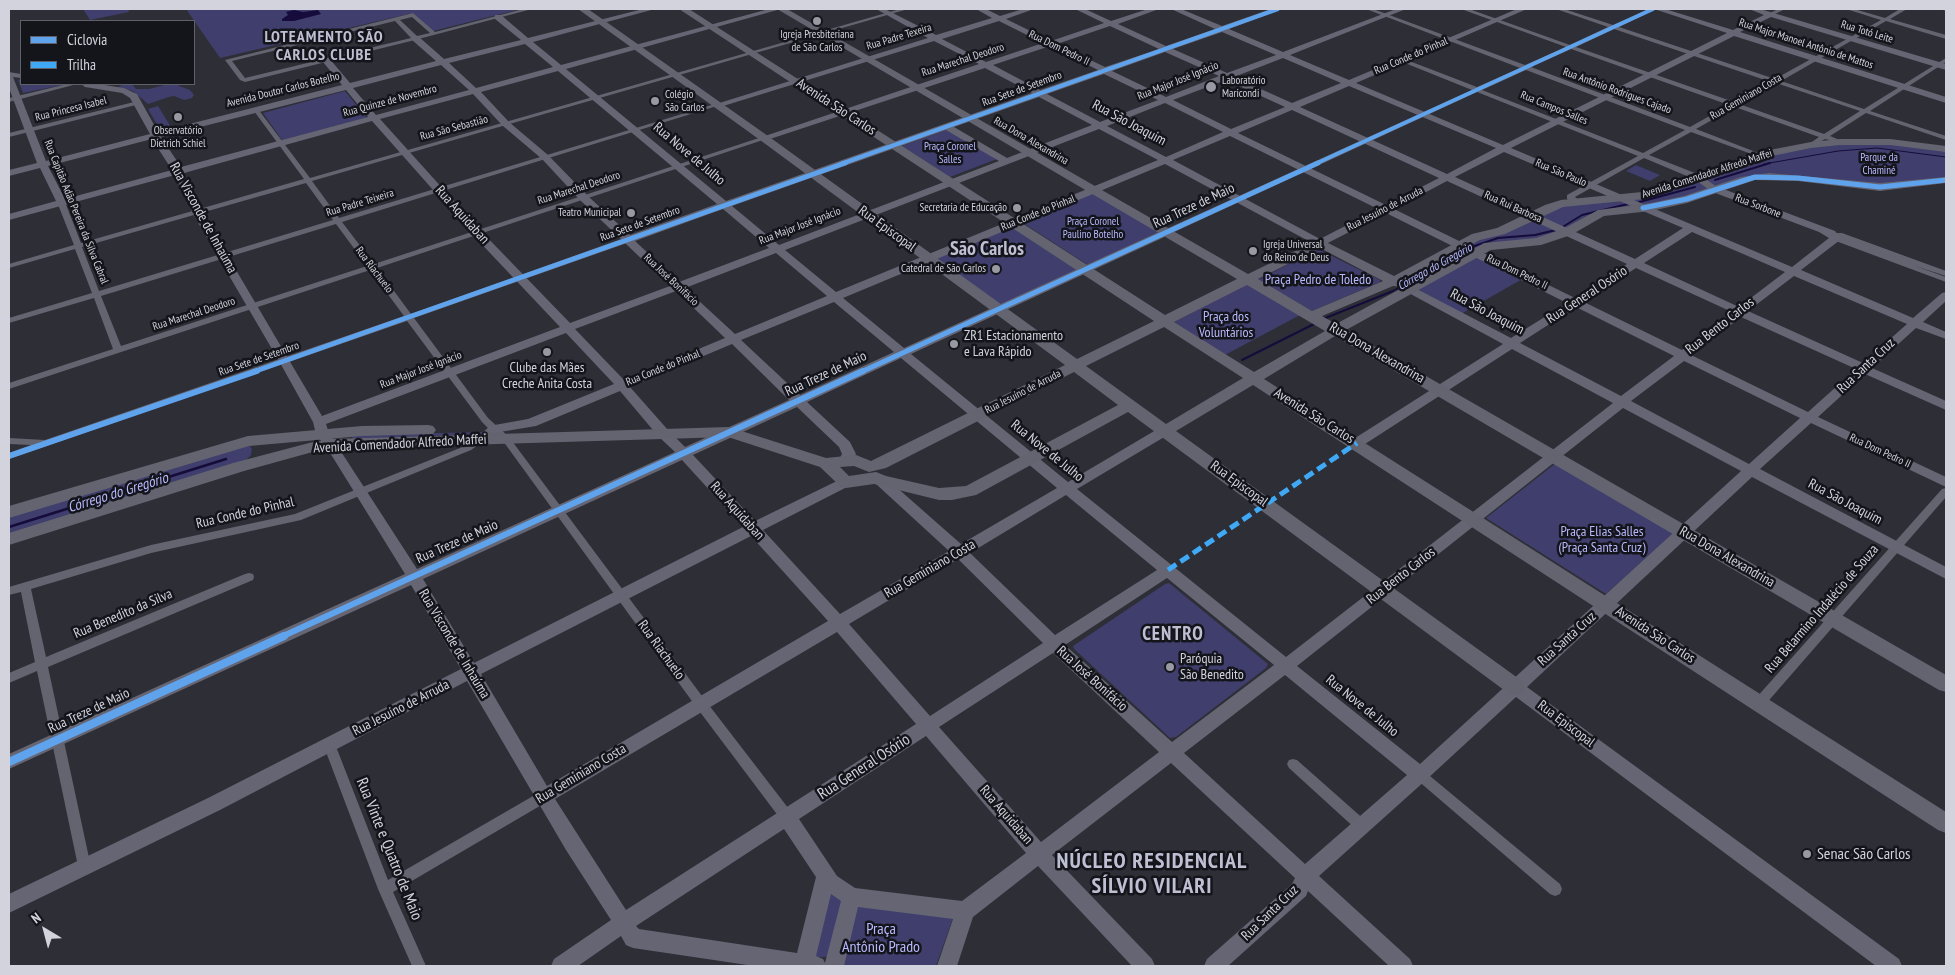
<!DOCTYPE html>
<meta charset="utf-8">
<style>
body{margin:0}
#map{position:relative;width:1955px;height:975px;overflow:hidden;background:#2e2e36;font-family:"PT Sans Narrow",sans-serif}
canvas{display:block}
.frame{position:absolute;inset:0;border:10px solid #d3d3dd;pointer-events:none}
.legend{position:absolute;left:20px;top:20px;width:175px;height:65px;box-sizing:border-box;background:#14141b;border:1px solid #606069;margin:0;padding:6px 9px;list-style:none;font-size:15px;color:#d3d3dd}
.legend li{display:flex;align-items:center;gap:10px;height:25px}
.legend b{width:25px;border:1px solid #606069}
.north{position:absolute;left:20px;top:905px;width:50px;height:50px;-webkit-text-stroke:4px #14141b;paint-order:stroke;rotate:323deg;font-size:14px;font-weight:700;line-height:20px;text-align:center;color:#d3d3dd}
.north::after{content:'';display:block;margin:auto;width:18px;height:22px;background:#d3d3dd;clip-path:polygon(50% 0,100% 100%,50% 72%,0 100%)}
</style>
<div id="map">
<canvas width="1955" height="975"></canvas>
<div class="frame"></div>
<ul class="legend">
<li><b style="height:6px;background:#60a3ed"></b>Ciclovia</li>
<li><b style="height:6px;background:#3fa9f5"></b>Trilha</li>
</ul>
<div class="north">N</div>
</div>
<script>
const ctx = document.querySelector('canvas').getContext('2d');
ctx.lineJoin = 'round';
function fillPath(path, color) { ctx.fillStyle = color; ctx.fill(path, 'evenodd'); }
const toPath = rows => new Path2D(rows.map(r => 'M' + r).join(''));
function trace(path, color, width, dash) { ctx.strokeStyle = color; ctx.lineWidth = width; ctx.lineCap = dash ? 'butt' : 'round'; ctx.setLineDash(dash || []); ctx.stroke(path); }
function drawText(font, color, halo, rows, align = 'center') {
  ctx.font = font + ' "PT Sans Narrow",sans-serif'; ctx.lineWidth = 5; ctx.setLineDash([]); ctx.textBaseline = 'middle'; ctx.strokeStyle = halo; ctx.fillStyle = color; for (const [text, x, y, turn = 0] of rows) {
    ctx.save(); ctx.translate(x, y); ctx.rotate((+turn || 0) * Math.PI / 180); ctx.textAlign = isNaN(turn) ? turn : align; if (halo) ctx.strokeText(text, 0, 0); ctx.fillText(text, 0, 0); ctx.restore();
  }
}
fillPath(toPath([
 [83,9,128,9,129,12,90,20],
 [186,9,521,9,433,31,413,13,220,58],
 [21,79,21,84,63,85,23,93,18,80],
 [124,84,132,84,136,89,149,89,168,84,178,84,179,86,190,90,194,95,192,98,184,100,174,96,169,97,148,104,133,91,118,87],
 [345,91,367,118,282,140,263,113],
 [158,106,171,127,160,130,148,109],
 [949,129,997,159,950,177,902,146],
 [1811,145,1915,145,1946,149,1946,180,1897,186,1755,177,1687,199,1602,213,1552,238,1488,246,1409,289,1393,281,1476,237,1549,208,1644,195,1759,155],
 [1636,165,1660,175,1650,181,1626,171],
 [1095,192,1161,231,1088,265,1023,223],
 [1012,226,1079,270,997,307,932,259],
 [1318,249,1380,280,1380,282,1312,311,1258,280],
 [1474,256,1524,278,1461,314,1415,289],
 [1250,283,1302,314,1225,355,1174,322],
 [483,432,480,434,351,439,354,435],
 [240,445,250,446,252,449,251,455,246,460,9,536,9,515],
 [1556,463,1675,532,1606,594,1486,518],
 [1169,583,1268,664,1266,668,1176,737,1170,738,1074,649,1073,646,1165,584],
 [827,884,842,899,828,957,810,957],
 [856,904,953,918,936,966,842,965]
]), '#3f3e6c');
fillPath(toPath([
 [294,10,303,12,318,10,321,14,294,21,282,21,282,19,288,15,286,12]
]), '#150c3b');
trace(toPath([
 [1764,164,1838,151,1877,148,1946,157]
]), '#150c3b', 1);
trace(toPath([
 [1715,180,1770,163],
 [1636,203,1695,187],
 [1561,228,1582,215,1628,204],
 [1469,248,1498,238,1535,235,1556,230],
 [1323,319,1393,291,1464,251],
 [1242,360,1316,323]
]), '#150c3b', 2);
trace(toPath([
 [9,527,226,459]
]), '#150c3b', 2.5);
fillPath(toPath([
 [523,9,532,9,411,41,245,82,240,80,225,60,413,13,435,32,523,9],
 [412,17,430,33,417,36,400,20,412,17],
 [395,21,411,38,245,78,232,61,395,21],
 [900,9,908,9,312,181,339,218,715,104,720,105,342,222,374,264,762,137,766,137,766,139,377,268,411,314,624,238,630,238,630,242,414,318,488,418,509,437,705,700,792,813,794,817,792,821,787,823,782,821,697,708,503,441,494,434,471,450,301,520,151,553,31,589,46,657,245,574,249,573,253,574,254,577,253,580,48,667,91,867,89,871,84,873,79,871,37,671,9,683,9,673,35,662,21,592,9,595,9,587,151,545,295,514,465,446,488,428,482,422,407,321,9,459,9,453,31,445,9,444,9,438,45,440,404,316,370,270,9,389,9,383,113,349,94,298,9,323,9,318,92,293,75,249,9,268,9,264,74,245,57,202,58,200,64,200,65,202,81,243,304,179,254,111,254,109,258,109,310,178,900,9],
 [306,183,333,220,99,291,82,247,306,183],
 [336,224,367,266,121,346,101,296,336,224],
 [1366,9,1373,9,1525,65,1566,47,1461,9,1469,9,1570,45,1608,27,1556,9,1564,9,1613,25,1649,9,1656,9,1619,27,1775,79,1881,20,1846,9,1854,9,1885,18,1900,9,1907,9,1890,19,1946,35,1946,39,1886,21,1781,81,1864,109,1946,58,1946,62,1870,111,1946,136,1946,140,1866,113,1830,136,1842,141,1842,143,1825,139,1811,147,1808,145,1809,144,1819,137,1735,107,1696,129,1761,154,1761,156,1757,156,1691,132,1649,155,1700,175,1717,187,1717,191,1711,191,1694,179,1644,158,1575,197,1581,202,1577,204,1567,199,1567,195,1638,156,1477,92,1170,234,1164,234,1164,230,1472,90,1400,61,1400,59,1404,59,1477,87,1520,68,1366,9],
 [1614,29,1771,82,1734,102,1576,47,1614,29],
 [1571,49,1729,105,1690,127,1531,67,1571,49],
 [1526,70,1685,130,1643,153,1482,90,1526,70],
 [1776,83,1860,111,1824,134,1739,104,1776,83],
 [1778,9,1785,9,1773,15,1768,14,1778,9],
 [1942,9,1946,9,1946,11,1943,10,1942,9],
 [67,84,77,84,9,102,9,98,67,84],
 [138,101,141,103,140,104,9,137,9,133,138,101],
 [1836,233,1842,233,1946,271,1946,276,1915,266,1946,277,1946,282,1833,240,1832,238,1836,233],
 [1946,488,1946,497,1764,706,1760,707,1756,706,1754,702,1756,698,1942,489,1946,488],
 [329,739,333,740,335,744,388,880,540,792,545,790,550,792,551,796,550,800,393,892,426,966,412,966,378,889,323,744,325,740,329,739],
 [1293,759,1297,760,1367,822,1369,826,1367,830,1362,832,1357,830,1289,768,1287,764,1289,760,1293,759],
 [1420,769,1424,771,1560,884,1562,889,1560,894,1555,896,1550,894,1416,779,1414,775,1416,771,1420,769]
]), '#646470');
fillPath(toPath([
 [643,9,655,9,533,42,561,65,769,9,781,9,566,69,726,201,1032,93,985,68,767,140,761,140,759,138,979,64,934,41,720,107,714,107,713,105,928,38,876,9,885,9,936,35,992,18,976,9,986,9,1000,16,1023,9,1034,9,1006,19,1051,41,1104,23,1075,9,1085,9,1111,21,1148,9,1159,9,1118,24,1166,46,1215,29,1171,9,1181,9,1222,26,1271,9,1282,9,1229,29,1283,52,1396,9,1406,9,1290,55,1349,80,1517,9,1527,9,1356,83,1503,145,1727,33,1654,9,1665,9,1733,30,1764,15,1749,9,1760,9,1946,64,1946,70,1771,17,1740,32,1946,97,1946,103,1734,36,1511,148,1792,267,1829,238,1819,232,1710,191,1710,187,1718,187,1835,231,1841,238,1840,240,1801,270,1913,318,1942,293,1946,292,1946,301,1923,322,1946,332,1946,339,1916,328,1872,368,1946,401,1946,410,1865,374,1818,417,1946,477,1946,487,1811,423,1760,469,1946,567,1946,579,1752,477,1527,687,1899,959,1902,966,1876,966,1516,697,1426,780,1319,876,1410,959,1413,966,1389,966,1308,891,1306,896,1228,966,1204,966,1207,959,1292,884,1295,878,1171,763,1052,855,1152,959,1155,966,1132,966,1038,866,973,917,957,966,937,966,953,919,858,907,844,966,754,966,633,948,626,945,621,936,578,966,551,966,554,959,611,920,566,850,467,681,220,810,9,913,9,894,208,798,461,669,411,585,9,769,9,754,405,574,332,456,316,434,313,422,279,361,193,214,175,175,9,220,9,214,56,201,40,168,9,176,9,170,37,163,9,88,9,72,21,74,21,78,13,77,46,161,150,134,130,98,122,93,85,87,81,84,98,84,124,88,137,94,158,132,342,85,323,62,323,58,329,58,350,83,436,61,412,40,412,36,418,36,444,59,521,40,495,19,495,15,501,15,528,38,643,9],
 [999,21,1043,43,986,62,942,39,999,21],
 [1110,26,1159,49,1105,67,1057,44,1110,26],
 [1222,32,1276,55,1227,73,1173,49,1222,32],
 [525,44,553,67,476,88,449,63,525,44],
 [1050,46,1098,70,1040,90,993,65,1050,46],
 [1165,52,1219,76,1166,97,1112,71,1165,52],
 [1283,58,1341,83,1292,103,1234,77,1283,58],
 [441,65,469,90,376,115,353,88,441,65],
 [558,71,717,204,630,235,589,197,548,155,509,122,481,92,558,71],
 [1104,74,1158,100,1100,122,1047,94,1104,74],
 [1226,80,1285,107,1231,129,1173,100,1226,80],
 [1349,86,1496,148,1447,174,1300,107,1349,86],
 [346,90,368,117,181,167,161,137,346,90],
 [473,94,503,126,542,159,581,201,670,286,570,323,481,231,380,119,473,94],
 [1039,97,1092,125,1007,158,954,127,1039,97],
 [1165,103,1223,132,1166,157,1107,126,1165,103],
 [1292,110,1439,178,1386,205,1238,133,1292,110],
 [372,121,473,235,560,327,322,416,203,214,184,173,372,121],
 [1099,129,1158,160,836,292,785,250,1099,129],
 [946,130,999,161,779,245,732,206,946,130],
 [1230,136,1378,209,1320,239,1173,160,1230,136],
 [152,139,172,170,65,199,48,166,152,139],
 [1504,152,1683,228,1635,259,1455,177,1504,152],
 [1165,164,1316,245,1324,245,1386,213,1567,303,1511,338,1413,287,1405,287,1403,289,1405,291,1503,344,1352,440,1350,443,1352,446,1362,446,1512,349,1613,403,1286,657,1077,489,1171,433,1173,430,1171,427,1161,427,1068,482,911,354,1171,234,1172,232,1171,230,1163,230,904,348,843,298,1165,164],
 [1447,181,1627,264,1575,298,1394,209,1447,181],
 [723,209,769,248,679,282,635,241,723,209],
 [1692,232,1785,272,1739,307,1644,263,1692,232],
 [776,253,827,296,735,334,685,288,776,253],
 [1636,268,1732,312,1682,350,1584,302,1636,268],
 [1794,276,1907,324,1863,363,1748,311,1794,276],
 [676,291,725,338,624,380,575,329,676,291],
 [834,302,894,352,800,395,741,340,834,302],
 [1576,307,1674,356,1621,396,1520,343,1576,307],
 [1741,317,1856,369,1808,412,1691,355,1741,317],
 [566,333,614,384,528,419,489,426,487,429,489,432,494,433,536,426,620,391,658,436,675,452,417,569,329,433,326,424,566,333],
 [732,344,789,400,685,447,668,430,630,387,732,344],
 [901,358,1057,488,961,544,886,478,876,478,874,481,876,484,949,551,840,614,763,530,851,485,853,482,851,479,841,479,755,521,693,455,797,407,839,447,842,454,837,463,839,466,849,466,856,454,850,442,807,402,901,358],
 [1684,361,1800,418,1749,464,1631,401,1684,361],
 [1623,408,1741,471,1420,764,1297,666,1623,408],
 [682,460,743,527,474,663,423,579,682,460],
 [1066,495,1157,570,1055,635,970,553,1066,495],
 [751,536,828,621,547,786,481,674,751,536],
 [958,559,1043,643,930,716,849,624,958,559],
 [1167,578,1274,665,1172,742,1065,645,1167,578],
 [837,632,916,724,626,910,555,799,837,632],
 [1053,653,1159,752,1041,842,939,727,1053,653],
 [1285,675,1407,775,1305,864,1184,753,1285,675],
 [926,736,1026,853,962,901,855,888,837,876,799,819,926,736],
 [784,829,816,877,797,953,639,929,636,926,784,829],
 [831,894,841,901,825,963,823,959,816,956,831,894]
]), '#656573');
fillPath(toPath([
 [578,9,588,9,768,136,1077,359,1154,321,679,9,689,9,1165,315,1237,279,777,9,787,9,1248,274,1320,239,1394,276,1472,234,1497,228,1545,205,1561,200,1642,192,1759,152,1811,142,1840,139,1890,139,1946,146,1946,152,1890,145,1840,145,1811,148,1762,158,1644,199,1563,207,1505,234,1480,240,1404,282,1406,284,1404,287,1393,286,1322,316,1336,324,1484,243,1536,238,1563,229,1598,210,1651,203,1684,196,1741,177,1769,173,1880,183,1946,177,1946,183,1880,191,1798,181,1755,180,1687,203,1651,211,1604,216,1571,235,1541,245,1491,250,1346,330,1946,675,1946,692,1939,690,1335,336,1264,379,1946,812,1946,833,1938,830,1253,385,1176,431,1522,681,1525,687,1522,693,1515,695,1508,693,1128,412,976,495,952,500,939,500,874,484,846,488,840,486,820,467,728,437,332,449,309,453,244,471,9,545,9,533,233,463,309,443,332,439,729,427,826,458,856,455,871,461,1065,365,760,140,578,9],
 [1320,248,1383,281,1312,311,1258,279,1320,248],
 [1247,285,1325,331,1254,372,1174,322,1247,285],
 [1164,327,1243,378,1166,424,1086,366,1164,327],
 [1074,372,1118,405,966,486,939,488,886,476,876,472,849,476,840,467,854,466,869,472,886,468,1074,372],
 [428,425,433,426,436,430,433,434,362,436,249,446,9,518,9,506,248,436,362,426,428,425]
]), '#636470');
trace(toPath([
 [1168,570,1357,443]
]), '#3fa9f5', 5, [10, 5]);
trace(toPath([
 [841,164,1278,9],
 [1315,164,1653,9]
]), '#60a3ed', 4);
trace(toPath([
 [1643,208,1687,199,1755,177,1798,178,1880,187,1946,180],
 [253,372,845,163],
 [861,372,1318,163]
]), '#60a3ed', 5);
trace(toPath([
 [9,456,257,371],
 [281,637,863,371]
]), '#60a3ed', 6);
trace(toPath([
 [9,762,284,636]
]), '#60a3ed', 8);
for (const [x, y, r, color] of [
 [817,21,5,"#9999a3"],
 [1211,87,6,"#9999a3"],
 [655,101,5,"#9999a3"],
 [178,117,5,"#9999a3"],
 [1017,208,5,"#9999a3"],
 [631,213,5,"#9999a3"],
 [1253,251,5,"#9999a3"],
 [996,269,5,"#9999a3"],
 [954,344,5,"#9999a3"],
 [547,352,5,"#9999a3"],
 [1170,667,5,"#9999a3"],
 [1807,854,5,"#9999a3"]
]) { const dot = new Path2D(); dot.arc(x, y, r, 0, 2 * Math.PI); ctx.fillStyle = color; ctx.fill(dot); trace(dot, '#14141b', 2); }
drawText('11px', '#d3d3dd', '#14141b', [
 ["Rua Totó Leite",1867,32,17],
 ["Rua Padre Texeira",899,37,-17],
 ["Rua Major Manoel Antônio de Mattos",1806,44,18],
 ["Rua Dom Pedro II",1059,48,26],
 ["Rua Conde do Pinhal",1411,56,-23],
 ["Rua Marechal Deodoro",963,60,-18],
 ["Rua Major José Ignácio",1178,81,-22],
 ["Rua Sete de Setembro",1022,89,-20],
 ["Avenida Doutor Carlos Botelho",283,90,-14],
 ["Rua Antônio Rodrigues Cajado",1617,91,20],
 ["Rua Geminiano Costa",1746,97,-30],
 ["Rua Quinze de Novembro",390,101,-15],
 ["Rua Campos Salles",1554,108,22],
 ["Rua Princesa Isabel",71,109,-14],
 ["Rua São Sebastião",454,128,-15],
 ["Rua Dona Alexandrina",1031,141,30],
 ["Rua São Paulo",1561,173,23],
 ["Avenida Comendador Alfredo Maffei",1707,174,-18],
 ["Rua Marechal Deodoro",579,188,-18],
 ["Rua Padre Teixeira",360,203,-17],
 ["Rua Sorbone",1758,206,21],
 ["Rua Rui Barbosa",1513,207,24],
 ["Rua Jesuíno de Arruda",1385,209,-27],
 ["Rua Capitão Adão Pereira da Silva Cabral",76,212,68],
 ["Rua Conde do Pinhal",1038,213,-22],
 ["Rua Sete de Setembro",640,224,-20],
 ["Rua Major José Ignácio",800,226,-21],
 ["Rua Riachuelo",374,270,53],
 ["Rua Dom Pedro II",1517,272,26],
 ["Rua José Bonifácio",671,280,43],
 ["Rua Marechal Deodoro",194,314,-18],
 ["Rua Sete de Setembro",259,359,-19],
 ["Rua Conde do Pinhal",663,368,-22],
 ["Rua Major José Ignácio",421,370,-21],
 ["Rua Jesuíno de Arruda",1023,392,-27],
 ["Rua Dom Pedro II",1880,451,25]
]);
drawText('11px', '#d3d3dd', '#14141b', [
 ["Igreja Presbiteriana",817,35,"center"],
 ["de São Carlos",817,48,"center"],
 ["Laboratório",1222,81],
 ["Maricondi",1222,94],
 ["Colégio",665,95],
 ["São Carlos",665,108],
 ["Observatório",178,131,"center"],
 ["Dietrich Schiel",178,144,"center"],
 ["Secretaria de Educação",1007,208,"right"],
 ["Teatro Municipal",621,213,"right"],
 ["Igreja Universal",1263,245],
 ["do Reino de Deus",1263,258],
 ["Catedral de São Carlos",986,269,"right"]
], 'left');
drawText('11px', '#b9baff', '#14141b', [
 ["Praça Coronel",950,147],
 ["Salles",950,160],
 ["Parque da",1879,158],
 ["Chaminé",1879,171],
 ["Praça Coronel",1093,222],
 ["Paulino Botelho",1093,235]
]);
drawText('italic 12px', '#b7b8fd', '#14141b', [
 ["Córrego do Gregório",1435,267,-29]
]);
drawText('14px', '#d3d3dd', '#14141b', [
 ["Avenida São Carlos",836,107,33],
 ["Rua São Joaquim",1129,123,28],
 ["Rua Nove de Julho",689,154,40],
 ["Rua Treze de Maio",1194,206,-25],
 ["Rua Aquidaban",462,215,48],
 ["Rua Visconde de Inhaúma",203,218,61],
 ["Rua Episcopal",887,229,36],
 ["Rua General Osório",1587,295,-33],
 ["Rua São Joaquim",1487,312,28],
 ["Rua Bento Carlos",1720,326,-38],
 ["Rua Dona Alexandrina",1377,353,30],
 ["Rua Santa Cruz",1866,366,-43],
 ["Rua Treze de Maio",826,374,-25],
 ["Avenida São Carlos",1314,416,32],
 ["Avenida Comendador Alfredo Maffei",400,444,-3],
 ["Rua Nove de Julho",1047,451,39],
 ["Rua Episcopal",1239,484,36],
 ["Rua São Joaquim",1845,502,28],
 ["Rua Aquidaban",737,511,48],
 ["Rua Conde do Pinhal",245,513,-13],
 ["Rua Treze de Maio",457,542,-24],
 ["Rua Dona Alexandrina",1727,557,30],
 ["Rua Geminiano Costa",930,569,-30],
 ["Rua Bento Carlos",1401,576,-38],
 ["Rua Belarmino Indalécio de Souza",1822,609,-49],
 ["Rua Benedito da Silva",123,614,-23],
 ["Avenida São Carlos",1655,635,33],
 ["Rua Santa Cruz",1567,639,-42],
 ["Rua Visconde de Inhaúma",454,644,59],
 ["Rua Riachuelo",661,650,54],
 ["Rua José Bonifácio",1092,679,42],
 ["Rua Nove de Julho",1362,706,39],
 ["Rua Jesuíno de Arruda",401,708,-27],
 ["Rua Treze de Maio",89,711,-25],
 ["Rua Episcopal",1566,724,37],
 ["Rua Geminiano Costa",581,774,-31],
 ["Rua Aquidaban",1006,815,49],
 ["Rua Santa Cruz",1270,913,-44]
]);
drawText('14px', '#b9baff', '#14141b', [
 ["Praça Pedro de Toledo",1318,280],
 ["Praça dos",1226,317],
 ["Voluntários",1226,333],
 ["Praça Elias Salles",1602,532],
 ["(Praça Santa Cruz)",1602,548]
]);
drawText('14px', '#d3d3dd', '#14141b', [
 ["ZR1 Estacionamento",964,336],
 ["e Lava Rápido",964,352],
 ["Clube das Mães",547,368,"center"],
 ["Creche Anita Costa",547,384,"center"],
 ["Paróquia",1180,659],
 ["São Benedito",1180,675]
], 'left');
drawText('italic 15px', '#b7b8fd', '#14141b', [
 ["Córrego do Gregório",118,493,-17]
]);
ctx.letterSpacing = '1px';
drawText('bold 16px', '#bebfd2', '#14141b', [
 ["LOTEAMENTO SÃO",324,37],
 ["CARLOS CLUBE",324,55]
]);
ctx.letterSpacing = '0px';
drawText('16px', '#d3d3dd', '#14141b', [
 ["Rua General Osório",864,767,-33],
 ["Rua Vinte e Quatro de Maio",389,849,68]
]);
drawText('16px', '#d3d3dd', '#14141b', [
 ["Senac São Carlos",1817,854]
], 'left');
drawText('16px', '#b9baff', '#14141b', [
 ["Praça",881,929],
 ["Antônio Prado",881,947]
]);
ctx.letterSpacing = '1px';
drawText('bold 19px', '#bebfd2', '#14141b', [
 ["CENTRO",1173,635]
]);
ctx.letterSpacing = '0px';
drawText('bold 20px', '#bebfd2', '#14141b', [
 ["São Carlos",987,249]
]);
ctx.letterSpacing = '1px';
drawText('bold 22px', '#bebfd2', '#14141b', [
 ["NÚCLEO RESIDENCIAL",1152,862],
 ["SÍLVIO VILARI",1152,887]
]);
ctx.letterSpacing = '0px';
</script>
